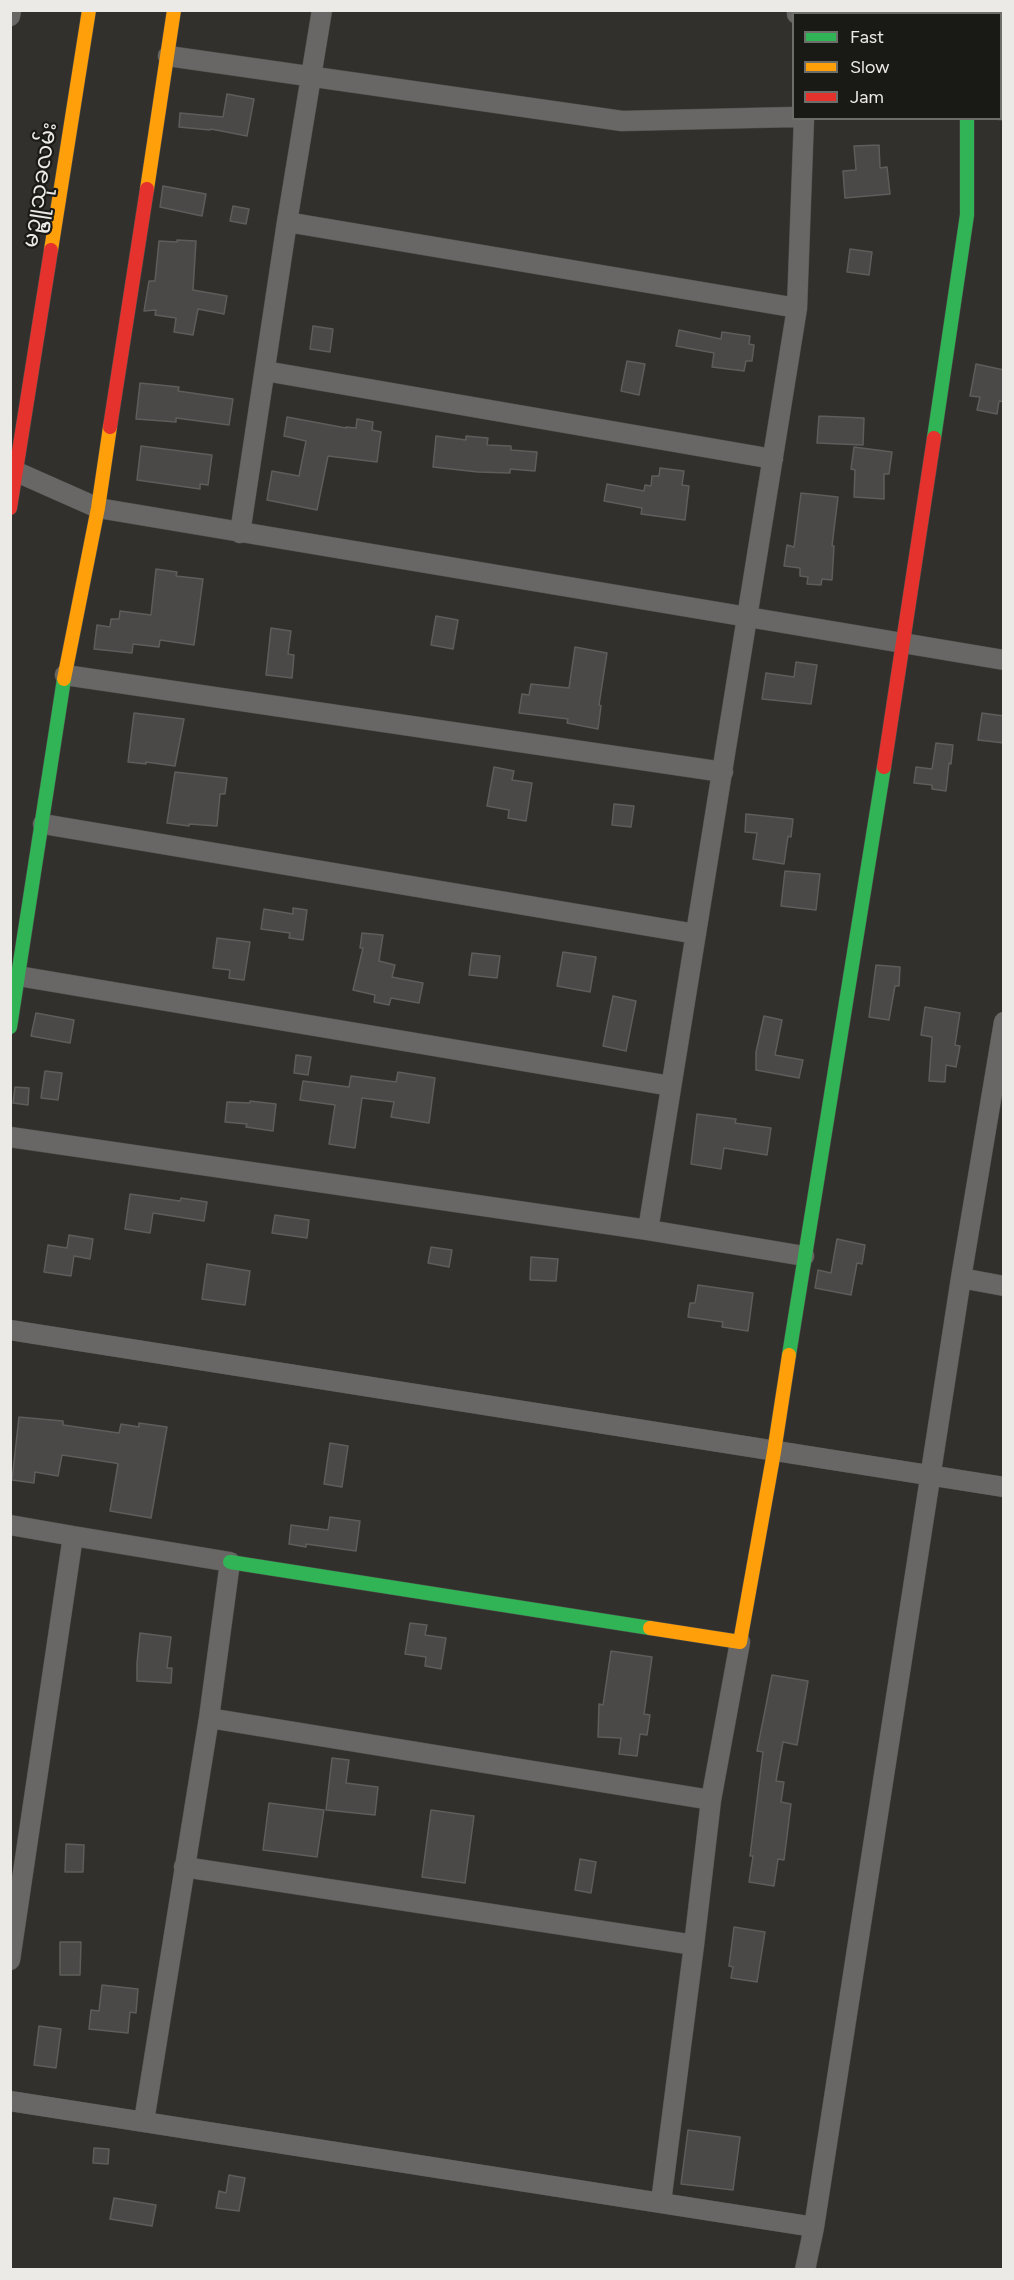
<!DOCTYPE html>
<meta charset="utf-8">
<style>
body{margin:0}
#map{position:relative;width:1014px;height:2280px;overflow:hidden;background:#31302d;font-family:Figtree,sans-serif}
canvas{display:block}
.frame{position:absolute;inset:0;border:12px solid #ebeae7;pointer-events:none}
.legend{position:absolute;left:792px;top:12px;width:210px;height:108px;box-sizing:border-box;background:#191916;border:2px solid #6d6d6a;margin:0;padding:8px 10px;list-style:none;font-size:18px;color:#ebeae7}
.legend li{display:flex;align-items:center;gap:12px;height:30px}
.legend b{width:30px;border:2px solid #6d6d6a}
</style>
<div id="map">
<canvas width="1014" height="2280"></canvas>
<div class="frame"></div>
<ul class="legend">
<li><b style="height:8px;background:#30b455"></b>Fast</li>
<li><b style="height:8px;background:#ff9f0a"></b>Slow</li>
<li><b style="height:8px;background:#e5322d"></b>Jam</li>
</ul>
</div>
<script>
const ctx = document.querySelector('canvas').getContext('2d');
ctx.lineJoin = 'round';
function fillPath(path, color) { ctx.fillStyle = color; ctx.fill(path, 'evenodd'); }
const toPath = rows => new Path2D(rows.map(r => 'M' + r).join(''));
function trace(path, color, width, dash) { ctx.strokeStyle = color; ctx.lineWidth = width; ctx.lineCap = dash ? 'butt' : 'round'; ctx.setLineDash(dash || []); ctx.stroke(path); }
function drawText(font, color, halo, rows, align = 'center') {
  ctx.font = font + ' Figtree,"Noto Sans Myanmar",sans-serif'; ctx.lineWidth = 4.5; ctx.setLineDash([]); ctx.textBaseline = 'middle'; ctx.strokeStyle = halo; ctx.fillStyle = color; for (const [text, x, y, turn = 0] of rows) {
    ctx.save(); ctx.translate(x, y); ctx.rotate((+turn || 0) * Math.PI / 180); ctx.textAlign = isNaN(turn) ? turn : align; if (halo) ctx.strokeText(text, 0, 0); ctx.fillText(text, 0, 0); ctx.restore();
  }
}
const building = toPath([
 [227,94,254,99,247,136,211,129,210,130,179,127,180,113,223,117,227,94],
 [879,145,880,168,887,167,890,194,845,198,843,171,856,170,854,146,879,145],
 [163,186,206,194,202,216,160,207,163,186],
 [233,206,249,209,246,224,230,221,233,206],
 [177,240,196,241,193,290,227,296,224,314,198,309,193,335,174,332,176,318,155,315,156,310,144,311,149,281,155,281,159,241,177,242,177,240],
 [850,249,872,252,869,275,847,272,850,249],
 [313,326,333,329,330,352,310,349,313,326],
 [679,330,721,339,722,332,750,336,749,344,754,345,752,361,746,361,744,371,712,367,714,353,676,346,679,330],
 [627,361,645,364,639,395,621,391,627,361],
 [976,364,1004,370,1004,402,999,401,997,414,977,410,980,397,970,396,976,364],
 [140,383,179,387,178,391,233,399,229,425,176,418,176,422,136,419,140,383],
 [819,416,864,418,863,445,817,443,819,416],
 [287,417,346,428,346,427,356,428,357,419,373,422,372,430,381,432,377,462,328,456,317,510,267,500,272,471,299,476,306,441,284,436,287,417],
 [436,436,466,440,466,436,488,438,487,445,511,446,511,450,537,452,535,471,510,469,510,473,478,472,433,467,436,436],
 [141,446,212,455,208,485,200,484,200,489,137,480,141,446],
 [854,447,892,452,889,474,884,474,884,499,854,497,855,470,851,469,854,447],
 [660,468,684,471,682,485,689,486,685,520,641,514,642,508,604,501,607,484,644,491,645,485,651,486,652,476,659,476,660,468],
 [801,493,838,497,832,546,834,546,832,580,822,579,821,585,807,584,808,577,800,576,800,568,784,566,787,545,794,547,801,493],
 [156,569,177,572,176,576,203,579,194,645,160,640,159,647,133,644,132,653,94,649,97,625,110,627,111,619,119,619,120,611,151,615,156,569],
 [436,616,458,620,453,649,431,645,436,616],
 [271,628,291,631,288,654,294,655,292,678,266,675,271,628],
 [575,647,607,653,599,705,601,706,598,729,567,723,568,719,519,713,522,694,529,695,531,684,569,688,575,647],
 [796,662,817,665,811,704,762,699,766,673,794,677,796,662],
 [134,713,184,719,175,766,146,762,146,764,128,762,134,713],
 [982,713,1004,716,1004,743,978,740,982,713],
 [936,743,953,745,951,764,949,763,946,791,932,789,932,785,914,783,916,767,932,769,936,743],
 [494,767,514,771,512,780,532,783,526,821,508,818,509,810,487,806,494,767],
 [175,772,227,778,225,794,220,794,217,826,189,824,189,826,167,823,175,772],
 [614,804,634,806,631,827,612,825,614,804],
 [746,814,793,819,791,837,788,836,784,864,753,859,757,833,745,832,746,814],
 [785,871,820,874,816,910,781,906,785,871],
 [293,908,307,910,303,940,289,938,290,933,261,929,264,909,293,914,293,908],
 [362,933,383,935,379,961,395,965,392,977,423,983,419,1003,391,998,389,1005,374,1002,375,995,353,990,363,948,360,948,362,933],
 [217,938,250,942,244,980,229,978,230,970,213,968,217,938],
 [563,952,596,957,590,992,557,986,563,952],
 [472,953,500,956,497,978,469,975,472,953],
 [876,965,900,967,899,986,895,986,889,1020,869,1017,876,965],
 [613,996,636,1001,626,1051,603,1046,613,996],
 [925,1007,960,1013,955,1045,960,1046,956,1067,946,1065,945,1082,929,1081,932,1037,921,1035,925,1007],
 [36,1013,74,1020,70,1043,31,1036,36,1013],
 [764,1016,782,1020,775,1055,803,1060,799,1078,756,1070,756,1052,764,1016],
 [296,1055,311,1057,308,1075,294,1073,296,1055],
 [45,1071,62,1073,58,1100,41,1098,45,1071],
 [398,1072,435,1078,429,1123,391,1117,394,1102,362,1098,355,1148,329,1144,335,1105,300,1100,303,1081,349,1087,351,1076,396,1082,398,1072],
 [15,1087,29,1088,28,1105,13,1103,15,1087],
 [250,1101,276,1104,273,1131,246,1127,247,1124,225,1122,227,1102,250,1103,250,1101],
 [697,1114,736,1119,735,1123,771,1128,767,1155,724,1148,721,1169,691,1164,697,1114],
 [130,1194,180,1201,181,1198,207,1202,204,1221,153,1213,150,1233,125,1229,130,1194],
 [275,1215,309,1220,307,1238,272,1233,275,1215],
 [69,1235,93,1239,90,1259,74,1256,71,1276,44,1272,48,1245,67,1248,69,1235],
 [837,1239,865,1245,862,1264,857,1263,851,1295,815,1288,818,1270,831,1273,837,1239],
 [431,1247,452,1250,449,1267,428,1263,431,1247],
 [531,1257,558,1259,556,1281,530,1280,531,1257],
 [207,1264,250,1271,245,1305,202,1299,207,1264],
 [698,1285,753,1293,748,1331,722,1327,723,1322,688,1317,690,1303,695,1303,698,1285],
 [19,1417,63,1421,63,1425,119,1433,121,1424,139,1427,139,1423,167,1427,151,1518,110,1511,118,1464,115,1463,62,1455,58,1476,35,1472,34,1483,12,1480,19,1417],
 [330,1443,348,1446,342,1487,324,1484,330,1443],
 [330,1517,360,1521,356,1551,306,1544,306,1547,289,1544,291,1525,328,1530,330,1517],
 [410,1623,427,1625,425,1635,446,1638,441,1669,425,1666,426,1657,405,1654,410,1623],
 [140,1633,171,1637,167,1668,172,1668,171,1683,137,1681,137,1663,140,1633],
 [611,1651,652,1657,644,1714,650,1715,647,1735,640,1734,637,1756,619,1754,621,1738,598,1737,599,1704,603,1705,611,1651],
 [772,1675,808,1681,797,1745,783,1742,776,1781,784,1782,781,1802,791,1804,784,1860,778,1859,774,1886,749,1882,753,1856,750,1856,763,1752,757,1751,772,1675],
 [332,1758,349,1760,346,1783,378,1787,375,1815,326,1810,332,1758],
 [269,1803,324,1810,317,1857,263,1850,269,1803],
 [431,1810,474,1816,465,1883,422,1877,431,1810],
 [66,1844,84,1845,83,1872,65,1872,66,1844],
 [580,1859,596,1862,591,1893,575,1890,580,1859],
 [734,1927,765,1932,757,1982,731,1978,733,1967,729,1966,734,1927],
 [60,1942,81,1942,80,1975,60,1975,60,1942],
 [102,1985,138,1989,136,2013,130,2012,128,2033,89,2029,91,2010,99,2011,102,1985],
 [39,2026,61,2029,56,2068,34,2065,39,2026],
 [688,2130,740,2137,733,2190,681,2184,688,2130],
 [94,2148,109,2149,108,2164,93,2163,94,2148],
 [229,2175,245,2178,239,2211,216,2208,219,2191,226,2193,229,2175],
 [114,2198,156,2205,152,2226,110,2219,114,2198]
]);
fillPath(building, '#4b4947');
trace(building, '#5e5d5b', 1.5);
const street = toPath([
 [797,10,797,14],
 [959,10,959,14],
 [10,16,11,10],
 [168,56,622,121,794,117],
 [1000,110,1004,110],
 [287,222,797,308],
 [265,371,773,459],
 [10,469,98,508,1004,660],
 [240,533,287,222,322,10],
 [65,675,723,772],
 [43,824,696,934],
 [18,976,671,1086],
 [10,1137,648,1230,804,1256],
 [648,1230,797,308,804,118],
 [961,1278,1004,1286],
 [10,1330,1004,1487],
 [10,1525,73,1536,10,1960],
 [73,1536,230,1562,209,1718,144,2121],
 [209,1718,711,1800],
 [184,1867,694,1945,711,1800,740,1642],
 [10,2101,814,2227],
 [661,2202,694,1945],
 [805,2270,814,2227,961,1278,1004,1022]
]);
const fast = toPath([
 [934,438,967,215,967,118],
 [10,1027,64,679],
 [789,1355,884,767],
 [230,1562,650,1628]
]);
const slow = toPath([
 [147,189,174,10],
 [51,250,89,10],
 [64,679,98,508,110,427],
 [650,1628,740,1642,774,1452,789,1355]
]);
const jam = toPath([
 [110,427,147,189],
 [10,508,51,250],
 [884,767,934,438]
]);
trace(street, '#4f4f4c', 21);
trace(fast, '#4f4f4c', 15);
trace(slow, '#4f4f4c', 15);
trace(jam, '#4f4f4c', 15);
trace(street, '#686765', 20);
trace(fast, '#30b455', 14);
trace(slow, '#ff9f0a', 14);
trace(jam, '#e5322d', 14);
drawText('22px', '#ebeae7', '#191916', [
 ["မဥ္ဇူသုခလမ်း",40,185,-81]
]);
</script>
